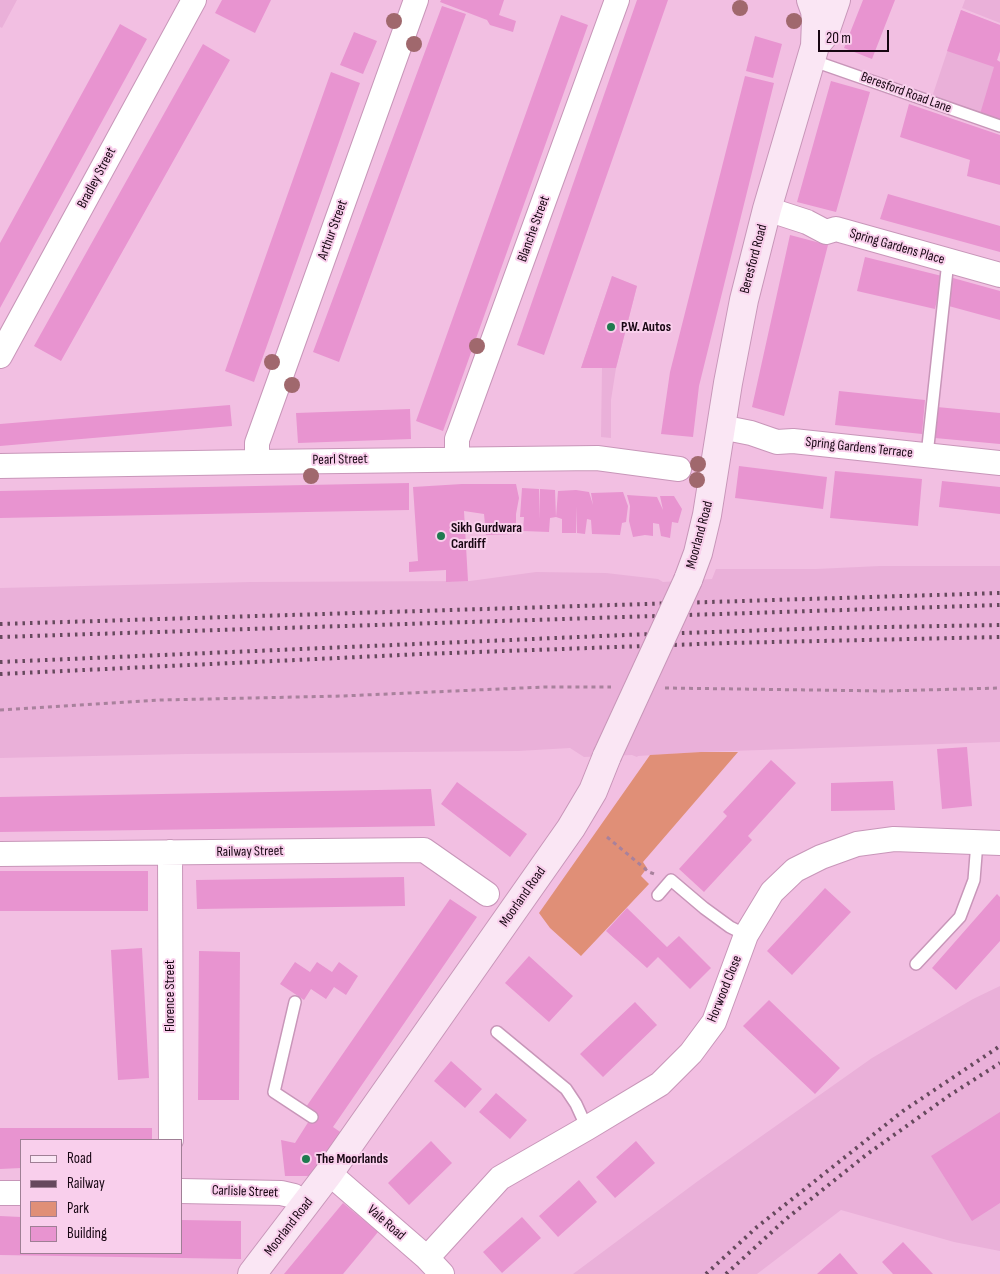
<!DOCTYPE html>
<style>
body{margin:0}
#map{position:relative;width:1000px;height:1274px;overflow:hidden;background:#f2bfe2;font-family:"Sofia Sans Condensed",sans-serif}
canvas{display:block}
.legend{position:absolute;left:20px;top:1139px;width:162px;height:115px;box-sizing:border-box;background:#f9cfec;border:1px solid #9f7f95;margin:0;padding:6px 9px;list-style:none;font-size:15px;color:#170612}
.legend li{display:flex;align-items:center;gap:10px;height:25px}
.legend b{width:25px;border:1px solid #9f7f95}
.scale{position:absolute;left:818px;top:30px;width:71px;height:22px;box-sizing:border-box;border:2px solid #170612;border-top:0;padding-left:6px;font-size:15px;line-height:18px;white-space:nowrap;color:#170612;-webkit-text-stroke:4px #f9cfec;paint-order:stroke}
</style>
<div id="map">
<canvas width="1000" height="1274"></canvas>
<ul class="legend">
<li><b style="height:6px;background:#fae6f4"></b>Road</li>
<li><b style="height:6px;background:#66495d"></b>Railway</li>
<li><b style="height:14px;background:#e08f77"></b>Park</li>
<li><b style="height:14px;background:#e894d0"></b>Building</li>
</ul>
<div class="scale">20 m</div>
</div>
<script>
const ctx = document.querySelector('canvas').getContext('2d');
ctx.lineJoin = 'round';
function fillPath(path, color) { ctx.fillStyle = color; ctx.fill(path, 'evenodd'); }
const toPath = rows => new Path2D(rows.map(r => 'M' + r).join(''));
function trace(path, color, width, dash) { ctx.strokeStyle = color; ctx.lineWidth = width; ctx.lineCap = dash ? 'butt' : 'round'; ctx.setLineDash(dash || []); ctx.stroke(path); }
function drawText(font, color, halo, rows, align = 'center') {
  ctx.font = font + ' "Sofia Sans Condensed",sans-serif'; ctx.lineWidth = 4; ctx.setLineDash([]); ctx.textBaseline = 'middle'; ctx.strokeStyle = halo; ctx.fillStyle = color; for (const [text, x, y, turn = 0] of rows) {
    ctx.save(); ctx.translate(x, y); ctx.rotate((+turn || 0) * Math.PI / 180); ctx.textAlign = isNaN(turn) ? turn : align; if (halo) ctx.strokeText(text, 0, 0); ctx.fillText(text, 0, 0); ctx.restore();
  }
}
fillPath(toPath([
 [0,0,17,0,2,28,0,27],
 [965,0,1000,0,1000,23,962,8],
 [961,10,1000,25,1000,51,997,60,1000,62,1000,122,932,97],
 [612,276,637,286,616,368,611,400,611,438,601,437,602,368,581,368],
 [880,566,1000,566,1000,742,701,752,638,756,637,757,632,755,584,757,570,748,518,751,186,754,0,758,0,588,251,582,470,581,536,572,606,573,658,579,663,582,712,579,716,569,816,569],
 [1000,986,1000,1251,954,1242,841,1210,757,1274,573,1274,698,1181,872,1058,973,999]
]), '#eab0d9');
fillPath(toPath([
 [701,752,738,752,643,862,647,868,641,876,649,884,581,956,550,928,539,913,650,755]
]), '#e08f77');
fillPath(toPath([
 [222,0,271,0,255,33,215,13],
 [441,0,504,0,499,15,516,21,513,32,490,25,487,20,440,2],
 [637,0,668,0,544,355,517,345],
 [863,0,895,0,872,59,844,48],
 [442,6,466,14,339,362,313,352],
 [961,10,1000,25,1000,51,997,60,1000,62,1000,122,980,114,994,67,947,51],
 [561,15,588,25,443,431,416,421],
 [120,24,147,39,0,308,0,243],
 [354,32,377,41,363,74,340,65],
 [755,36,782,44,773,78,746,71],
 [203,44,230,60,61,361,34,346],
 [331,72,360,83,254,382,225,371],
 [745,76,774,83,699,386,693,437,661,434,670,372],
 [831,81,870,92,836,212,797,202],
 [909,104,1000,135,1000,185,967,176,970,160,900,137],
 [888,194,1000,226,1000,252,880,219],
 [790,235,828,245,784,416,752,407],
 [865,257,942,276,935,309,857,291],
 [612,276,637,286,616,368,581,368],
 [953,278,1000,291,1000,320,945,305],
 [839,391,925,400,922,434,835,425],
 [230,405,232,426,0,446,0,424],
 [937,407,1000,413,1000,444,935,438],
 [410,409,411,439,298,443,296,413],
 [739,466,827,477,823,509,735,498],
 [835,471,922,479,918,526,830,518],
 [942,481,1000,487,1000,514,939,507],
 [409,483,409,510,0,518,0,491],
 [462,484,516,484,519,498,516,514,516,534,486,535,484,514,464,511,468,581,446,582,446,570,409,572,409,562,418,561,413,487],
 [522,488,539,489,539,519,540,489,555,490,556,517,550,518,549,532,523,531,524,517,520,517],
 [576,490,589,492,593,505,591,493,623,492,628,506,626,522,622,523,620,535,592,534,591,520,587,519,585,534,577,533,576,506,576,533,562,533,562,519,556,517,558,491],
 [627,495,657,497,663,510,660,496,674,496,682,509,678,523,672,522,670,538,661,536,659,524,653,523,653,536,645,535,633,537,629,521,630,506],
 [967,747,972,806,942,809,937,749],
 [771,760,796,783,748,836,752,840,704,892,679,869,727,816,723,812],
 [893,781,895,810,831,811,831,783],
 [457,782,527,834,510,857,441,804],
 [431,789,435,826,0,832,0,797],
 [0,871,148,871,148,911,0,911],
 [404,877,405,906,197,909,196,880],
 [825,888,851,912,792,975,767,951],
 [997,894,1000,897,1000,941,956,990,932,968],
 [450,899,477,917,333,1127,346,1136,317,1176,285,1176,281,1140,295,1143,314,1113,306,1107],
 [627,908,667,947,679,936,711,968,690,989,658,957,647,968,606,931],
 [142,948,149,1078,118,1080,111,950],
 [199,951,240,952,239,1100,198,1100],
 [529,956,573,996,549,1022,505,983],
 [295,962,310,972,317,962,332,972,339,962,358,976,346,995,334,987,326,999,311,989,304,1000,280,984],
 [769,1000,840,1068,815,1094,743,1026],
 [635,1002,657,1025,603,1077,580,1054],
 [451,1061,482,1089,465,1108,434,1081],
 [496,1093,527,1120,510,1139,479,1112],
 [1000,1112,1000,1203,972,1221,931,1156],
 [0,1128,152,1128,152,1140,21,1140,21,1168,0,1169],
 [431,1141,452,1163,409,1205,388,1183],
 [636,1141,655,1163,615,1198,596,1177],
 [579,1180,597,1202,558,1237,539,1216],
 [343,1203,378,1232,343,1274,284,1274],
 [0,1216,21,1217,21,1253,181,1253,181,1220,241,1221,241,1259,0,1255],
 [522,1217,541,1238,502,1273,483,1252],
 [903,1242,933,1274,893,1274,882,1262],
 [840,1253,858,1274,817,1274]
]), '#e894d0');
const lane = toPath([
 [811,60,1000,126],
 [927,455,948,261],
 [658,895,671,880,704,908,730,927,746,935],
 [916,964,960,917,974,880,977,842],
 [295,1002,274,1092,312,1117],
 [497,1032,566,1089,576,1104,587,1128]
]);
const street = toPath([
 [767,209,807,222,826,232,836,229,1000,275],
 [0,356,194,0],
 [721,427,751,433,777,442,793,441,1000,463],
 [457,459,457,439,459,434,617,0],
 [257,462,257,443,416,0],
 [0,466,257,462,597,458,679,469],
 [170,852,171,1140],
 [0,854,424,850,487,894],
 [329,1173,427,1258,442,1274],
 [181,1191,281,1193,294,1196,306,1205],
 [0,1193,21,1193],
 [427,1258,500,1178,587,1128,660,1084,691,1053,714,1022,746,935,772,892,795,870,821,857,857,844,894,839,1000,843]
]);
const secondary = toPath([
 [819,41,824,35,836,0],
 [688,580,698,553,707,515,728,383,744,300,767,209,815,46,816,20,815,11,811,0],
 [252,1274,329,1173,571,828,593,791,607,756]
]);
trace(lane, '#c896b9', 14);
trace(street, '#c896b9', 26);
trace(secondary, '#c896b9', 30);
trace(toPath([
 [665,688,886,691,1000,688],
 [0,710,161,700,342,696,544,687,611,687],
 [607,837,649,872,654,874]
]), '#a8819c', 3, [4, 4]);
trace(lane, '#fff', 11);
trace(street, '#fff', 24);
trace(secondary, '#fae6f4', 28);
trace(toPath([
 [0,624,1000,593],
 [0,637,1000,605],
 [0,662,625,635,828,628,1000,625],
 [0,674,422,654,728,643,1000,637],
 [706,1274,757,1227,903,1111,1000,1046],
 [726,1274,786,1219,866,1155,950,1095,1000,1063]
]), '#66495d', 4, [2.5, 5]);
const secondaryBridge = toPath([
 [607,756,688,580]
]);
trace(secondaryBridge, '#c896b9', 30, []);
trace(secondaryBridge, '#fae6f4', 28);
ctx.fillStyle = '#a0686d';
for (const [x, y] of [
 [740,8],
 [394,21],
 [794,21],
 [414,44],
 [477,346],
 [272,362],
 [292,385],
 [698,464],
 [311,476],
 [697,480]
]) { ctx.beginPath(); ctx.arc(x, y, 8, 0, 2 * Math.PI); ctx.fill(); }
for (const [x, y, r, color] of [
 [611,327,5,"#1f7a4f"],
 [441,536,5,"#1f7a4f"],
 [306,1159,5,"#1f7a4f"]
]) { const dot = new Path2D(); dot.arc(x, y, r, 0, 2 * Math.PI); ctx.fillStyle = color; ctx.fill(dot); trace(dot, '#f9cfec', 2); }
drawText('14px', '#170612', '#f9cfec', [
 ["Beresford Road Lane",906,93,20],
 ["Bradley Street",97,178,-62],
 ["Blanche Street",534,229,-70],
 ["Arthur Street",333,230,-70],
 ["Spring Gardens Place",897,247,16],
 ["Beresford Road",754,259,-75],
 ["Spring Gardens Terrace",859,448,6],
 ["Pearl Street",340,460,-1],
 ["Moorland Road",700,535,-75],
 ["Railway Street",250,852,-1],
 ["Moorland Road",523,897,-55],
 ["Horwood Close",725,989,-68],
 ["Florence Street",170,996,-90],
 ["Carlisle Street",245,1192,2],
 ["Vale Road",386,1223,41],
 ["Moorland Road",289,1227,-52]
]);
drawText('bold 14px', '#170612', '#f9cfec', [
 ["P.W. Autos",621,327],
 ["Sikh Gurdwara",451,528],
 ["Cardiff",451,544],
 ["The Moorlands",316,1159]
], 'left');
</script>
